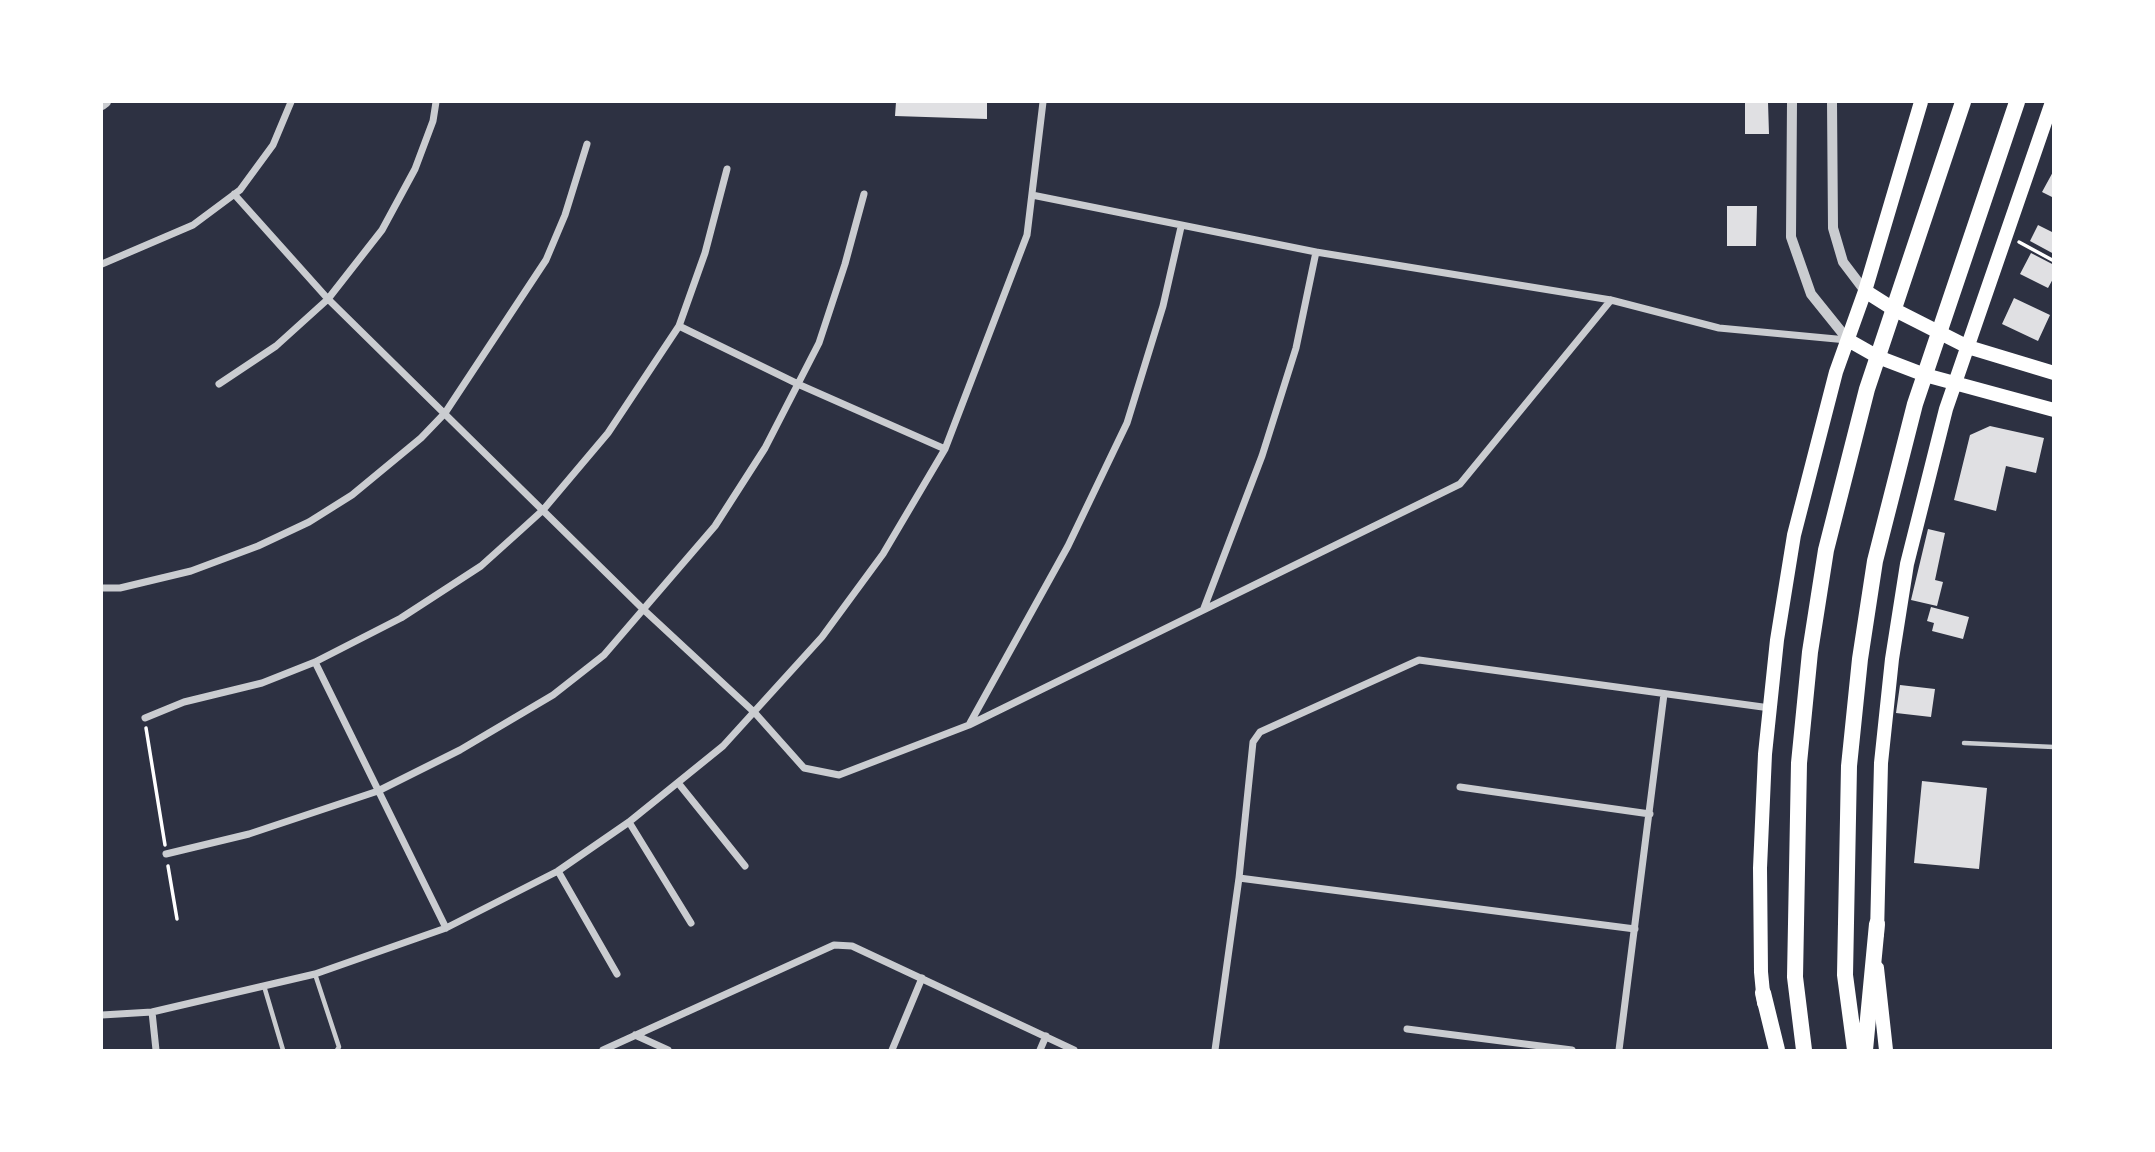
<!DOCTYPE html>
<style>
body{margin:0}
#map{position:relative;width:2155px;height:1152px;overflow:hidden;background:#2d3142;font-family:Poppins,sans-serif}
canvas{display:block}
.frame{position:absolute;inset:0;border:103px solid #fff;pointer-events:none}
</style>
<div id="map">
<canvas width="2155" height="1152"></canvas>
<div class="frame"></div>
</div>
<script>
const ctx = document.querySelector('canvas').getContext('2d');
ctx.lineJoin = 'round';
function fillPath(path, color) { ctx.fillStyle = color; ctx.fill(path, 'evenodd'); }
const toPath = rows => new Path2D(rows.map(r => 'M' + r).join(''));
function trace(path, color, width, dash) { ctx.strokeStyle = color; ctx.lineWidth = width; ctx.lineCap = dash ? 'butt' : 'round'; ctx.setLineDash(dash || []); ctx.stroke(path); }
fillPath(toPath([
 [896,102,987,102,987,119,895,116],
 [1745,102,1768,102,1769,134,1745,134],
 [2054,170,2054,198,2042,192],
 [1727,206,1757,206,1756,246,1727,246],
 [2038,225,2054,233,2054,254,2030,241],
 [2031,253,2054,265,2054,277,2048,288,2020,274],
 [2014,298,2050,315,2038,341,2002,324],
 [1990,426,2044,438,2036,473,2006,466,1996,511,1954,500,1970,435],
 [1928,529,1945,533,1935,580,1943,582,1937,606,1911,600],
 [1931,607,1969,617,1963,639,1932,631,1934,623,1927,621],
 [1900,685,1935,689,1931,717,1896,713],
 [1922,781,1987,788,1979,869,1914,863]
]), '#e0e0e3');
trace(toPath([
 [2019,242,2054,261],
 [146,728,165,845],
 [168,866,177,919]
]), '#fff', 3.5);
trace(toPath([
 [1964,743,2054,747],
 [315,974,339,1047,337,1050],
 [264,986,283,1050]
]), '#caccd0', 4.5);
trace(toPath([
 [234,194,328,299,644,610,755,713,804,768,839,775,969,725,1460,484,1611,300],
 [1032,195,1316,252,1611,300,1719,328,1847,340],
 [102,264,193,225,240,190,273,145,291,102],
 [679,326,800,385,945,449],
 [219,384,276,346,328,299,382,230,415,169,433,121,436,102],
 [102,588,120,588,191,571,258,546,309,522,352,495,421,438,445,413,546,260,565,215,587,144],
 [1204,608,1262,456,1296,348,1316,252],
 [315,662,446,928],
 [145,718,184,702,262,683,315,662,401,618,481,566,521,530,543,510,608,433,679,326,705,253,727,169],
 [970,723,1068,546,1127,423,1163,306,1181,227],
 [679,784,745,866],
 [1460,787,1650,814],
 [629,822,691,923],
 [166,854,249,834,378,791,460,750,553,695,604,655,715,526,765,448,819,343,845,264,864,194],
 [558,871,617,974],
 [1239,878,1635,929],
 [152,1012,156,1050],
 [102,1015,152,1012,315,974,446,928,558,871,629,822,723,746,822,637,883,554,945,449,1027,235,1043,102],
 [1407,1029,1572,1050],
 [635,1035,668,1050],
 [603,1050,834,945,852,946,1074,1050],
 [892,1050,922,978],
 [1040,1050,1046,1036],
 [1215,1050,1239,878,1253,742,1260,732,1419,660,1770,708],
 [1619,1050,1664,694]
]), '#caccd0', 7);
trace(toPath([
 [1792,102,1791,237,1811,294,1848,340],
 [1832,102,1833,228,1843,262,1865,291],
 [102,105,106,102]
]), '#caccd0', 10);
trace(toPath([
 [1865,291,1895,310,1968,347,2054,373],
 [1848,340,1878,357,1925,375,2054,410],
 [1877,934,1881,763,1892,659,1907,564,1946,409,2052,102],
 [1877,968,1886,1050],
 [1764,1003,1761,972,1760,868,1765,754,1777,640,1794,535,1836,372,1865,291,1921,102]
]), '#fff', 14);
trace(toPath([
 [1763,993,1777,1050],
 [1804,1050,1795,977,1799,763,1810,652,1826,550,1867,389,1963,102],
 [1855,1050,1845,975,1849,766,1860,659,1875,561,1915,404,2017,102],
 [1865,1050,1877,924]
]), '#fff', 16);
</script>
